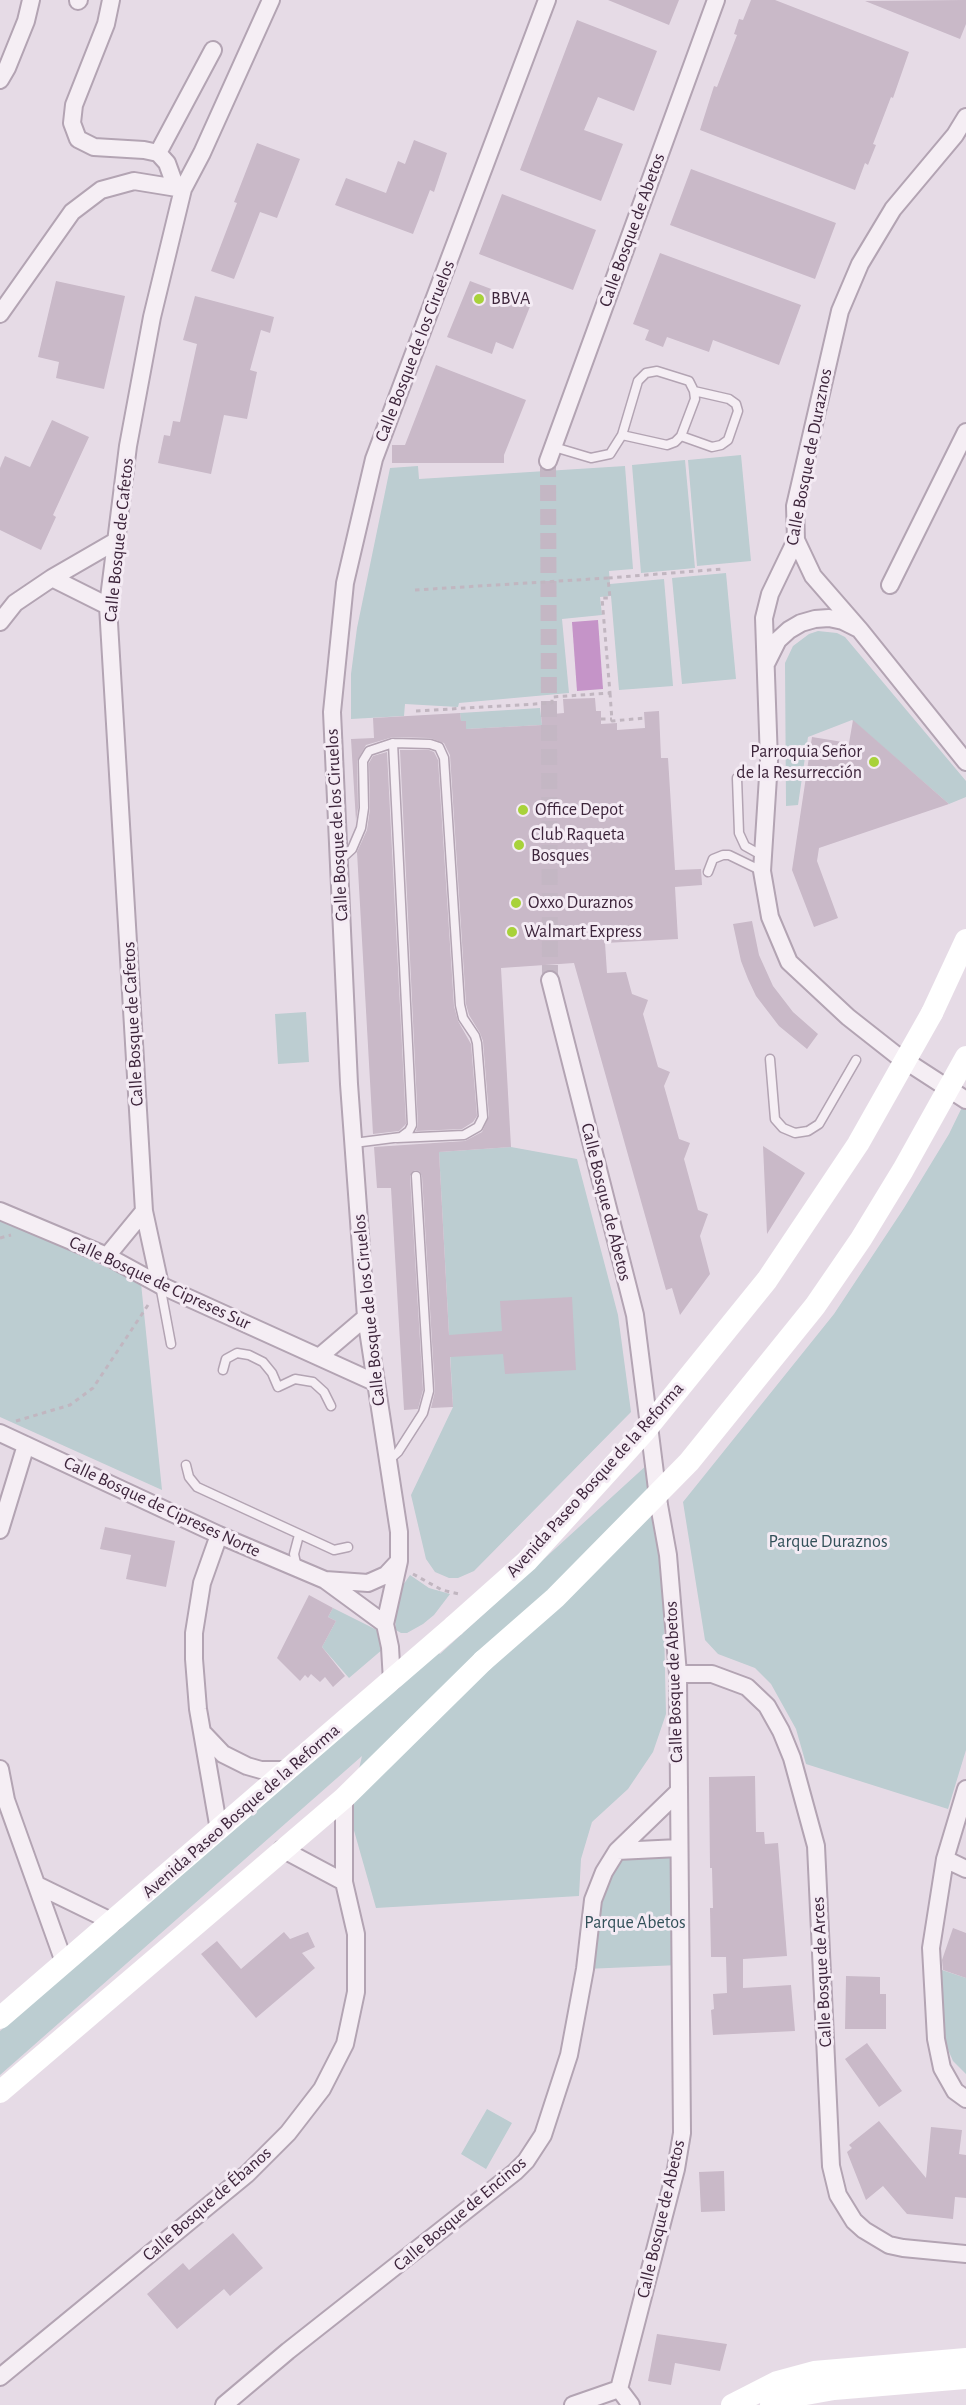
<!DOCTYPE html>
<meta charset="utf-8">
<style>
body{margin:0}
canvas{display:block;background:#e6dbe6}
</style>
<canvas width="966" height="2405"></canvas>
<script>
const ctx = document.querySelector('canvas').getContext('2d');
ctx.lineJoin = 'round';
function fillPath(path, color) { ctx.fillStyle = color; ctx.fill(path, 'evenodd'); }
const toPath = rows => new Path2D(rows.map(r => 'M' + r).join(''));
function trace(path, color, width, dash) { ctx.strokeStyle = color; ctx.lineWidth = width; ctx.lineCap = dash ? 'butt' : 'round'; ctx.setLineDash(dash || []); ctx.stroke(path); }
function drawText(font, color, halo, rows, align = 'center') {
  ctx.font = font + ' "Alegreya Sans",sans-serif'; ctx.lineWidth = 6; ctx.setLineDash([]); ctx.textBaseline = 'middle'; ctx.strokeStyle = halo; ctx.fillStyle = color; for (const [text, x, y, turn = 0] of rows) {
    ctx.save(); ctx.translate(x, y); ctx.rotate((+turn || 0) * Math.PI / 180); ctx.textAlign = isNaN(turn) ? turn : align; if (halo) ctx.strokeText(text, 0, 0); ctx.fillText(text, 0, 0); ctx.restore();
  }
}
fillPath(toPath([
 [741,455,751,561,697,566,688,460],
 [685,460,695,568,641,573,632,465],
 [418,466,419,479,625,466,633,569,609,571,610,584,664,579,673,686,619,690,611,596,600,597,602,615,562,619,569,693,459,703,458,707,405,704,404,716,351,719,351,674,357,628,390,468],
 [726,573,736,679,682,684,672,578],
 [818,631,837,633,845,637,966,781,966,797,949,804,852,720,808,737,798,805,786,806,785,663,793,646,809,634],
 [540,708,542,725,466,729,466,721,461,721,460,713],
 [306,1012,309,1062,278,1064,275,1014],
 [966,1099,966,1750,948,1809,806,1764,796,1729,771,1684,755,1668,718,1654,705,1640,683,1502,834,1314,904,1208,949,1134],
 [511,1147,577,1159,618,1315,631,1412,474,1571,458,1578,449,1578,435,1572,426,1559,411,1495,453,1407,439,1152],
 [0,1219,141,1283,162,1490,0,1417],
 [660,1453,666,1714,653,1752,628,1789,592,1822,581,1859,579,1896,376,1908,351,1820,354,1790,362,1756,0,2075,0,2031,435,1649,440,1654],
 [410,1575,429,1588,450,1594,434,1615,423,1624,407,1633,401,1633,396,1630,395,1618,401,1588],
 [333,1608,377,1630,383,1649,349,1678,322,1647,336,1621,328,1617],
 [679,1848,680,1965,585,1969,593,1900,617,1851],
 [939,1969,966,1978,966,2074,953,2061,946,2045],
 [487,2109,512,2123,486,2169,461,2154]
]), '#bccdd1');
fillPath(toPath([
 [598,620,603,689,577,691,572,622]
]), '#c594c8');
fillPath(toPath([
 [608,0,679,0,669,25],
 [751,0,775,0,909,52,893,98,891,97,873,144,876,145,868,165,865,163,855,190,700,130,714,86,717,87,737,35,734,34,739,19,743,20],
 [966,0,966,24,960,39,865,1],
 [577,20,657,51,634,111,598,97,584,130,623,144,601,201,520,170],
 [414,140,447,153,434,192,430,190,413,234,335,205,346,178,386,193,398,161,405,164],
 [257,143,300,159,277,218,260,212,234,279,211,271,237,203,234,202],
 [691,169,836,223,815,279,670,225],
 [502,194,596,230,573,290,479,254],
 [660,253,801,305,779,365,713,340,709,352,667,337,663,347,645,340,649,330,633,324],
 [56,281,125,296,104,389,56,378,59,362,38,357],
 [470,281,531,304,513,349,496,342,492,354,447,337],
 [195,296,274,317,270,333,261,330,250,370,257,372,247,419,224,415,211,474,158,463,164,435,170,436,173,421,180,422,197,344,183,340],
 [436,365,526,400,504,455,504,463,392,463,392,445,405,445],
 [52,420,89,437,53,515,56,517,41,550,0,530,0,468,5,456,30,467],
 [595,698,596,711,601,711,601,724,617,723,617,730,645,728,644,712,659,711,661,758,668,758,675,870,701,869,702,885,675,887,678,939,605,943,607,973,626,972,632,994,648,1000,643,1014,658,1067,670,1072,664,1086,679,1139,690,1143,684,1159,698,1210,708,1214,700,1236,710,1274,680,1315,672,1288,666,1290,574,963,501,968,511,1147,439,1152,449,1335,502,1331,500,1301,572,1297,576,1370,505,1374,503,1354,450,1357,453,1407,431,1408,435,1391,422,1176,419,1171,415,1170,410,1176,423,1390,418,1409,404,1410,391,1188,377,1188,374,1147,465,1141,482,1132,489,1116,483,1041,480,1033,469,1015,466,1004,450,755,444,743,430,738,393,737,366,745,357,761,358,808,356,821,351,739,374,738,373,718,460,713,461,721,466,721,466,729,542,725,541,715,564,713,563,699],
 [853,720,949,804,819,848,817,861,838,918,814,927,792,870,812,737,849,743],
 [400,750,429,750,434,752,438,760,454,1006,458,1021,471,1044,477,1116,473,1122,462,1129,416,1131,418,1125],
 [387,752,406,1124,399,1131,373,1134,357,852,367,830,370,809,369,763,373,756],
 [752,921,759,955,773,986,793,1012,818,1034,807,1049,779,1026,756,996,748,979,741,961,733,924],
 [763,1146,805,1173,767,1234],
 [105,1527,175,1541,166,1587,126,1579,131,1555,100,1549],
 [309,1595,333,1608,328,1617,336,1621,322,1647,345,1676,333,1687,325,1677,320,1682,311,1674,308,1678,305,1675,300,1681,277,1658],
 [755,1776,756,1832,764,1832,765,1844,778,1843,787,1956,743,1959,743,1988,791,1985,795,2031,713,2035,711,2010,714,2009,713,1994,727,1993,726,1957,711,1957,710,1908,713,1908,712,1868,710,1868,709,1777],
 [953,1928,966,1933,966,1978,943,1970,942,1960],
 [284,1932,290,1939,308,1932,315,1947,302,1953,315,1968,256,2018,201,1954,217,1941,241,1969],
 [846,1976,880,1977,880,1994,886,1994,886,2029,845,2029],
 [867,2043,902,2091,879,2107,845,2059],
 [879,2121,926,2178,931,2127,962,2130,959,2154,966,2155,966,2198,955,2197,953,2219,907,2214,883,2186,866,2200,847,2152,852,2148,849,2145],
 [724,2171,725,2211,701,2212,699,2172],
 [233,2233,263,2268,230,2296,224,2289,177,2329,147,2294,183,2263,189,2270],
 [657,2334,727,2344,720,2371,675,2363,671,2385,648,2381]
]), '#c9b9c8');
trace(toPath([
 [548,461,550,980]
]), '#c4b7c4', 16, [16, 8]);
const lane = toPath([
 [681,436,712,447,721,445,728,440,738,411,736,404,729,399,694,391],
 [554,447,591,458,610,454,622,435,638,381,646,373,657,371,689,381,694,391,695,399,681,436,675,442,667,445,622,435],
 [737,778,739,833,745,846,763,856],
 [339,861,352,849,361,828,364,808,363,761,369,751,393,743,430,744,439,747,444,758,460,1005,463,1018,475,1036,477,1043,483,1117,478,1127,464,1135,397,1138],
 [708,872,713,859,723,855,729,855,762,871],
 [770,1059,775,1119,783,1128,795,1133,808,1131,819,1124,856,1060],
 [354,1143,401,1137,409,1131,412,1125,393,743],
 [160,1285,171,1344],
 [223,1370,226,1359,237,1353,249,1355,263,1362,272,1373,278,1387,295,1379,313,1382,324,1392,331,1406],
 [388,1461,398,1452,423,1413,429,1391,416,1176],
 [186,1465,189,1477,197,1487,334,1550,348,1547],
 [297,1568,294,1554,299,1535]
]);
const street = toPath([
 [111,0,106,24,74,105,72,123,78,139,94,147,144,150,158,153,167,163,176,188],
 [78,1,79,0],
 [0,80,7,68,26,21,31,0],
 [966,117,955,135,893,209,860,264,840,311,795,506,796,540,770,594,764,618,769,761,762,871,770,917,789,962,848,1017,895,1054,966,1100],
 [158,153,213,50],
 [0,314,72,212,101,190,134,181,183,189],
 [548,461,716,0],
 [796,540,813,576,860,630,966,762],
 [52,578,108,606],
 [890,585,966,432],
 [0,622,15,603,52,578,116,541],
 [767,662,778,640,789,630,801,623,815,619,829,618,843,621,857,628],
 [550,980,635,1315,659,1505,668,1555,678,1674,682,2133,676,2169,619,2389],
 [0,1211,107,1256,160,1285,374,1382],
 [107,1256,144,1211],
 [160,1285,144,1211,108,606,128,446,152,317,183,189,202,153,271,0],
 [319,1357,366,1317],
 [0,1433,219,1535,325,1580,385,1624],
 [0,1530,26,1445],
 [325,1580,368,1583,386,1575,399,1561],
 [678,1674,712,1674,747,1687,767,1706,781,1731,792,1758,816,1846,831,2166,838,2195,854,2221,864,2230,889,2245,903,2248,966,2254],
 [392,1681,390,1647,385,1624,399,1561,399,1532,366,1317,349,1084,332,712,345,583,374,459,547,0],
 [204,1734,223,1754,247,1766,261,1770,289,1770],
 [0,1769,6,1800,64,1962],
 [966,1789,945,1859,931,1948,936,2039,942,2068,955,2091,966,2099],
 [219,1830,198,1709,194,1659,194,1633,202,1583,219,1535],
 [282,1849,344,1882],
 [617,1851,678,1792],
 [945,1859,966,1869],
 [37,1885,113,1922],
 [0,2377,247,2174,288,2133,322,2089,345,2044,356,1992,356,1934,344,1882,344,1798],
 [224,2405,288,2351,515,2172,526,2161,543,2135,569,2055,585,1969,593,1900,604,1872,617,1851,679,1848],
 [573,2405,619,2389,631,2405]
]);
trace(lane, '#b3a4b3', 11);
trace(street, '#b3a4b3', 20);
trace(toPath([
 [415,590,608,578],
 [610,693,612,721,645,718],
 [416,711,552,703,552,697,610,693,602,598,610,598,608,578,722,569],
 [601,719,612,719],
 [0,1238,11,1235],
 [16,1421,70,1405,93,1388,150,1302],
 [413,1574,442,1590,459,1594]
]), '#c1b6c0', 3, [4.5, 4.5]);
trace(lane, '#f5eef4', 8);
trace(street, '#f5eef4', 16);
trace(toPath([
 [932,1013,966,940],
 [0,2018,454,1626],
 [0,2092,344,1798,483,1661],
 [732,2405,777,2382,814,2372,966,2359],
 [771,2405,800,2395,834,2389,966,2378]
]), '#fff', 22);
trace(toPath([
 [454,1626,527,1561,644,1432,767,1280,858,1144,932,1013],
 [483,1661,555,1598,689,1462,815,1306,861,1239,903,1170,966,1057]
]), '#fff', 22);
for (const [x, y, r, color] of [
 [479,299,6,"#a8d23a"],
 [874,762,6,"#a8d23a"],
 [523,810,6,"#a8d23a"],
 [519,845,6,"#a8d23a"],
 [516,903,6,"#a8d23a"],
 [512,932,6,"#a8d23a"]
]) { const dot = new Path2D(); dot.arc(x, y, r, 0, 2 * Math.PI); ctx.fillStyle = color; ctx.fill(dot); trace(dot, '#f4ebf4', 2); }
drawText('18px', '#3d253b', '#f4ebf4', [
 ["Calle Bosque de Abetos",632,230,-70],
 ["Calle Bosque de los Ciruelos",415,351,-69],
 ["Calle Bosque de Duraznos",809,457,-79],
 ["Calle Bosque de Cafetos",119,540,-84],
 ["Calle Bosque de los Ciruelos",337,825,-93],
 ["Calle Bosque de Cafetos",133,1024,-93],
 ["Calle Bosque de Abetos",606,1202,76],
 ["Calle Bosque de Cipreses Sur",160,1283,25],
 ["Calle Bosque de los Ciruelos",369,1310,-96],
 ["Avenida Paseo Bosque de la Reforma",595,1480,-48],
 ["Calle Bosque de Cipreses Norte",162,1507,25],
 ["Calle Bosque de Abetos",674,1682,-92],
 ["Avenida Paseo Bosque de la Reforma",241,1811,-41],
 ["Calle Bosque de Arces",822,1972,-93],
 ["Calle Bosque de Ébanos",207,2204,-41],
 ["Calle Bosque de Encinos",460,2214,-40],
 ["Calle Bosque de Abetos",661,2219,-77]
]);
drawText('18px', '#3d253b', '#f4ebf4', [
 ["BBVA",491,299],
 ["Parroquia Señor",862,752,"right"],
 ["de la Resurrección",862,773,"right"],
 ["Office Depot",535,810],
 ["Club Raqueta",531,835],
 ["Bosques",531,856],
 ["Oxxo Duraznos",528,903],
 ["Walmart Express",524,932]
], 'left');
drawText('18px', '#325059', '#f4ebf4', [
 ["Parque Duraznos",828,1542],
 ["Parque Abetos",635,1923]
]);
</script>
